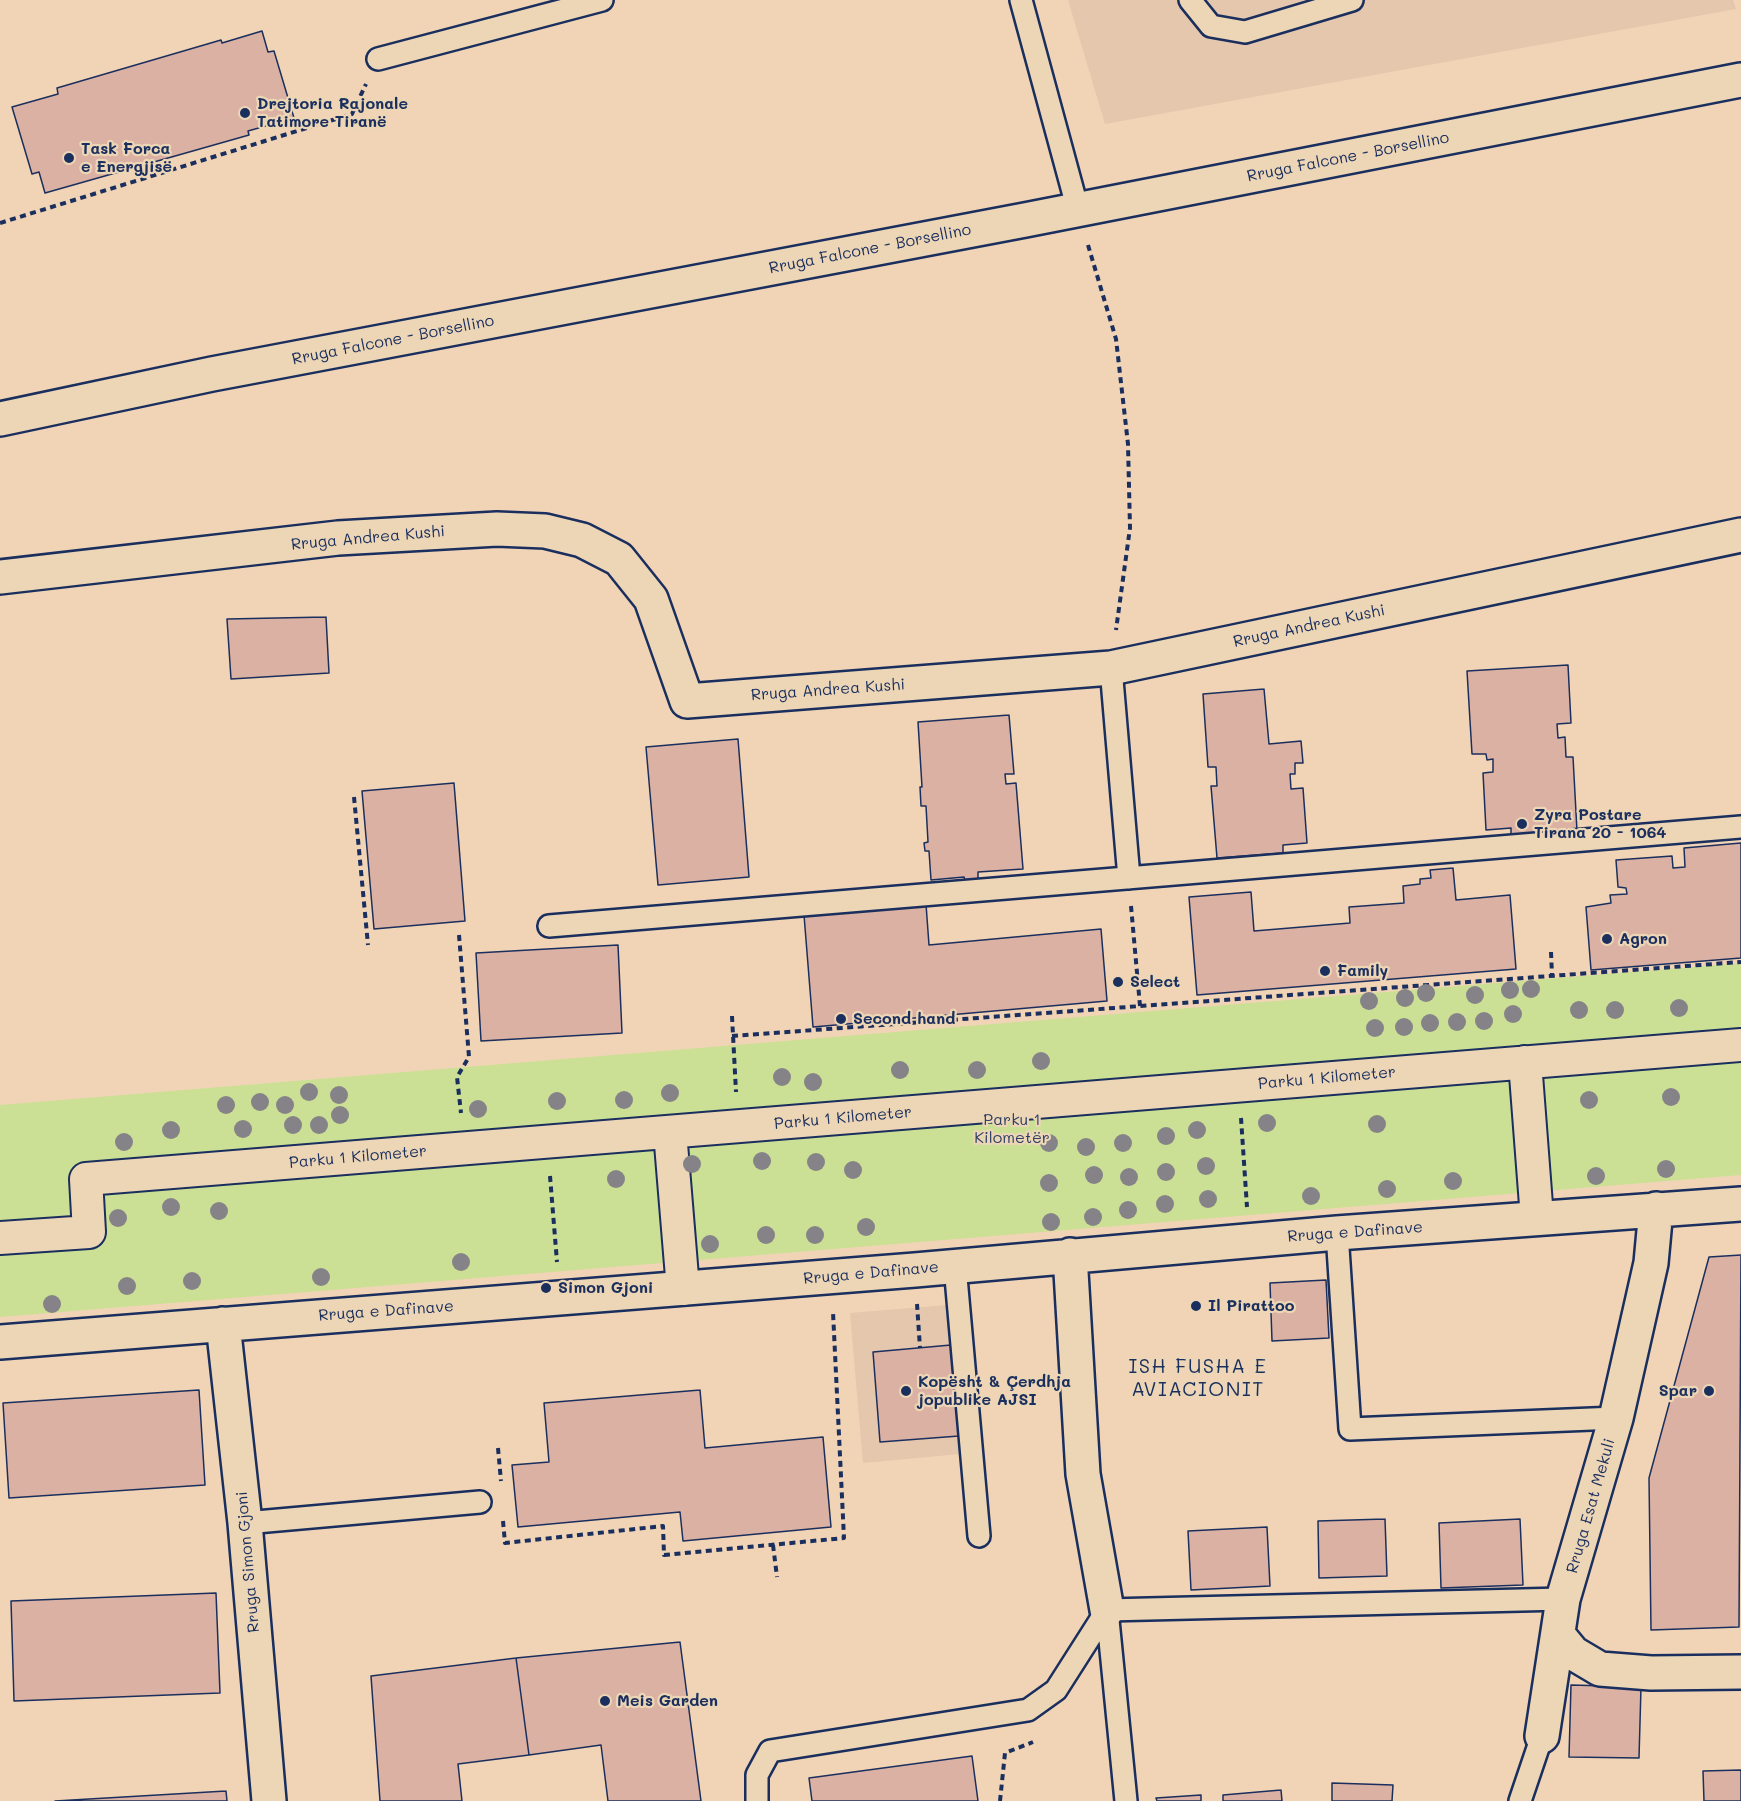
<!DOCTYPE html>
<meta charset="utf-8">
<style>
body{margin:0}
canvas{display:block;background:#f0d4b5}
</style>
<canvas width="1741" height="1801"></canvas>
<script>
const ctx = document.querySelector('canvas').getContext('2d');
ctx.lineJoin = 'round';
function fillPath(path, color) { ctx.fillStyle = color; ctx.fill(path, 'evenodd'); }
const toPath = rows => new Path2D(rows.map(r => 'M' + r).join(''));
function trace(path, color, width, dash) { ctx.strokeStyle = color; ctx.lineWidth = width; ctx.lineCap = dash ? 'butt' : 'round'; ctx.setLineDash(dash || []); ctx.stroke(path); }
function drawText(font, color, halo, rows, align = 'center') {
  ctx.font = font + ' Mali,sans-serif'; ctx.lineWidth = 4.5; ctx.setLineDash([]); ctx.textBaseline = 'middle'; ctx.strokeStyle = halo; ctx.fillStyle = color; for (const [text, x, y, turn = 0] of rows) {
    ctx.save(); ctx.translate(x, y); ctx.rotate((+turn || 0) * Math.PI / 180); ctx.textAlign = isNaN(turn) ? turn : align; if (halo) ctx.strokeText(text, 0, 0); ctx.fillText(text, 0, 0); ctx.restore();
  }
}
fillPath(toPath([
 [1068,0,1733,0,1736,9,1105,124],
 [947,1305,960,1454,863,1463,850,1313]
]), '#e5c7ad');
fillPath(toPath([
 [1741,963,1741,1175,0,1317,0,1105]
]), '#cce095');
const building = toPath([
 [262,31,268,52,274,51,294,118,248,131,249,135,45,193,39,172,32,174,12,107,58,94,57,88,221,40,222,43,262,31],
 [326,617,329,673,231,679,227,619,326,617],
 [1568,665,1571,723,1557,724,1558,738,1565,737,1566,757,1573,757,1577,831,1511,835,1511,828,1486,830,1483,773,1493,772,1493,759,1487,760,1486,754,1472,754,1467,671,1568,665],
 [1264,689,1269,744,1301,741,1303,763,1295,763,1295,774,1290,774,1291,789,1303,788,1307,843,1283,845,1283,853,1217,858,1211,786,1217,786,1216,767,1208,767,1203,694,1264,689],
 [1009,715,1014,774,1005,774,1006,784,1016,783,1023,869,978,872,978,879,965,880,964,877,931,880,929,851,925,851,924,843,928,842,926,806,921,806,920,787,922,787,918,722,1009,715],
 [738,739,749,877,658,885,646,747,738,739],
 [454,783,465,921,374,929,362,791,454,783],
 [1741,843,1741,958,1591,970,1586,907,1611,903,1610,895,1627,894,1626,888,1618,887,1616,860,1672,856,1673,868,1685,867,1684,848,1741,843],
 [1453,868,1456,900,1510,895,1516,969,1197,995,1189,897,1251,892,1254,931,1350,923,1349,907,1404,903,1403,886,1420,884,1420,879,1431,878,1430,870,1453,868],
 [926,904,929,945,1101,929,1107,1001,813,1027,804,915,926,904],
 [618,945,622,1033,481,1041,476,953,618,945],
 [1741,1255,1739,1627,1651,1630,1649,1478,1709,1257,1741,1255],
 [1326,1280,1329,1338,1272,1341,1270,1283,1326,1280],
 [951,1345,959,1436,880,1442,873,1352,951,1345],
 [199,1390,205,1485,9,1498,3,1403,199,1390],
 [700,1390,705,1448,823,1437,831,1527,683,1541,680,1512,518,1527,512,1465,549,1462,544,1403,700,1390],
 [1385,1519,1387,1576,1319,1578,1318,1521,1385,1519],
 [1520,1519,1523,1585,1441,1588,1439,1523,1520,1519],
 [1267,1527,1270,1586,1191,1590,1188,1531,1267,1527],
 [216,1593,220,1693,14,1701,11,1601,216,1593],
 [680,1642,701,1801,608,1801,601,1745,529,1755,516,1658,680,1642],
 [516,1658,529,1755,458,1764,462,1801,380,1801,371,1676,516,1658],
 [1571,1685,1641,1687,1639,1758,1569,1757,1571,1685],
 [972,1756,978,1801,812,1801,809,1778,972,1756],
 [1741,1770,1741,1801,1704,1801,1703,1771,1741,1770],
 [1332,1783,1393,1785,1392,1801,1332,1801,1332,1783],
 [1281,1790,1282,1801,1223,1801,1223,1795,1281,1790],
 [226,1791,227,1801,55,1801,226,1791],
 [1201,1795,1201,1801,1157,1801,1156,1798,1201,1795]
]);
fillPath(building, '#dab1a2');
trace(building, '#1b2f5e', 1.5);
const service = toPath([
 [1021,0,1078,210],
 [1190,0,1211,26,1245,32,1352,0],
 [378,59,602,0],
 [1111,668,1129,878],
 [549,926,1741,827],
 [1337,1233,1350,1429,1616,1418],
 [955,1266,979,1536],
 [245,1523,480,1502],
 [1107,1610,1563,1599],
 [1107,1610,1126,1801],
 [757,1801,757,1775,770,1751,1028,1710,1056,1690,1107,1610],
 [1520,1801,1542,1736]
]);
const pedestrian = toPath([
 [1525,1062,1537,1218],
 [670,1132,683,1289],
 [0,1238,89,1232,86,1179,1741,1045]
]);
const minor = toPath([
 [0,419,212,374,1025,220,1741,80],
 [0,577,338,538,497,529,545,531,582,540,619,559,651,599,687,701,1111,668,1741,535],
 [1070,1255,1083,1474,1107,1610],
 [223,1324,245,1523,269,1801],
 [0,1342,915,1270,1337,1233,1741,1204],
 [1559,1636,1573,1653,1600,1669,1651,1673,1741,1672],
 [1542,1736,1563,1599,1616,1418,1651,1263,1656,1209]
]);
trace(service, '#1b2f5e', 26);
trace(pedestrian, '#1b2f5e', 36);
trace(minor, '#1b2f5e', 38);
trace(toPath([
 [0,223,352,114,366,84],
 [1088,245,1116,339,1128,444,1130,528,1116,630],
 [354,797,368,945],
 [1131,906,1140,1006],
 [459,935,469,1057,457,1077,461,1113],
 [1551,952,1552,975],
 [732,1016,736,1092],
 [732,1036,1741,962],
 [1241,1118,1247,1207],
 [550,1176,557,1262],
 [917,1304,920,1348],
 [498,1448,501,1481],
 [503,1521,505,1543,663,1526,664,1555,844,1538,833,1312],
 [773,1545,777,1577],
 [1000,1801,1005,1753,1033,1742]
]), '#1b2f5e', 4, [6, 4.5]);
trace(service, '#edd6b6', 21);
trace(pedestrian, '#edd6b6', 32);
trace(minor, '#edd6b6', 33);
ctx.fillStyle = '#858388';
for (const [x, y] of [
 [1531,989],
 [1510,990],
 [1426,993],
 [1475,995],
 [1405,998],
 [1369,1001],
 [1679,1008],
 [1579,1010],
 [1615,1010],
 [1513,1014],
 [1484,1021],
 [1457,1022],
 [1430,1023],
 [1404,1027],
 [1375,1028],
 [1041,1061],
 [900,1070],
 [977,1070],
 [782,1077],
 [813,1082],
 [309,1092],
 [670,1093],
 [339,1095],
 [1671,1097],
 [624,1100],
 [1589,1100],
 [557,1101],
 [260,1102],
 [226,1105],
 [285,1105],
 [478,1109],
 [340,1115],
 [1267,1123],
 [1377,1124],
 [293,1125],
 [319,1125],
 [243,1129],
 [171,1130],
 [1197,1130],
 [1166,1136],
 [124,1142],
 [1049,1143],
 [1123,1143],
 [1086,1147],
 [762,1161],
 [816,1162],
 [692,1164],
 [1206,1166],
 [1666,1169],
 [853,1170],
 [1166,1172],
 [1094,1175],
 [1596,1176],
 [1129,1177],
 [616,1179],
 [1453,1181],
 [1049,1183],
 [1387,1189],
 [1311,1196],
 [1208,1199],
 [1165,1204],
 [171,1207],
 [1128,1210],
 [219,1211],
 [1093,1217],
 [118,1218],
 [1051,1222],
 [866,1227],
 [766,1235],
 [815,1235],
 [710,1244],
 [461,1262],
 [321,1277],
 [192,1281],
 [127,1286],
 [52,1304]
]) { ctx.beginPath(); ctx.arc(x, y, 9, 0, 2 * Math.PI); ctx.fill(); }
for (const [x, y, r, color] of [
 [245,113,6,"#1b2f5e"],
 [69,158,6,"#1b2f5e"],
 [1522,824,6,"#1b2f5e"],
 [1607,939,6,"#1b2f5e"],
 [1325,971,6,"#1b2f5e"],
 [1118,982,6,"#1b2f5e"],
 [841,1019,6,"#1b2f5e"],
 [546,1288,6,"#1b2f5e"],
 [1196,1306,6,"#1b2f5e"],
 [906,1391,6,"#1b2f5e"],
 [1709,1391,6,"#1b2f5e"],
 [605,1701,6,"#1b2f5e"]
]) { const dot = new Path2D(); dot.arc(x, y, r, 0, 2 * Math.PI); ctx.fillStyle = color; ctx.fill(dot); trace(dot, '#edd6b6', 2); }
drawText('bold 16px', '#1b2f5e', '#edd6b6', [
 ["Drejtoria Rajonale",257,104],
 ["Tatimore Tiranë",257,122],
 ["Task Forca",81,149],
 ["e Energjisë",81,167],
 ["Zyra Postare",1534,815],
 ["Tirana 20 - 1064",1534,833],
 ["Agron",1619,939],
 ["Family",1337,971],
 ["Select",1130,982],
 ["Second hand",853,1019],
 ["Simon Gjoni",558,1288],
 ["Il Pirattoo",1208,1306],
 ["Kopësht & Çerdhja",918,1382],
 ["jopublike AJSI",918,1400],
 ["Spar",1697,1391,"right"],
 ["Meis Garden",617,1701]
], 'left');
drawText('16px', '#1b2f5e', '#edd6b6', [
 ["Rruga Falcone - Borsellino",1348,157,-11],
 ["Rruga Falcone - Borsellino",870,249,-11],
 ["Rruga Falcone - Borsellino",393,340,-11],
 ["Rruga Andrea Kushi",368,538,-5],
 ["Rruga Andrea Kushi",1309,626,-12],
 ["Rruga Andrea Kushi",828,690,-4],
 ["Parku 1 Kilometer",1327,1078,-5],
 ["Parku 1 Kilometer",843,1118,-5],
 ["Parku 1 Kilometer",358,1157,-5],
 ["Rruga e Dafinave",1355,1232,-4],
 ["Rruga e Dafinave",871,1273,-5],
 ["Rruga e Dafinave",386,1311,-4],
 ["Rruga Esat Mekuli",1591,1506,-74],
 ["Rruga Simon Gjoni",248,1562,-95]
]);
drawText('16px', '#2d4164', '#edd6b6', [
 ["Parku 1",1012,1120],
 ["Kilometër",1012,1138]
]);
ctx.letterSpacing = '1.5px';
drawText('20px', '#1b2f5e', '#edd6b6', [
 ["ISH FUSHA E",1198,1367],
 ["AVIACIONIT",1198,1390]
]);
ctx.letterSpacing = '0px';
</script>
